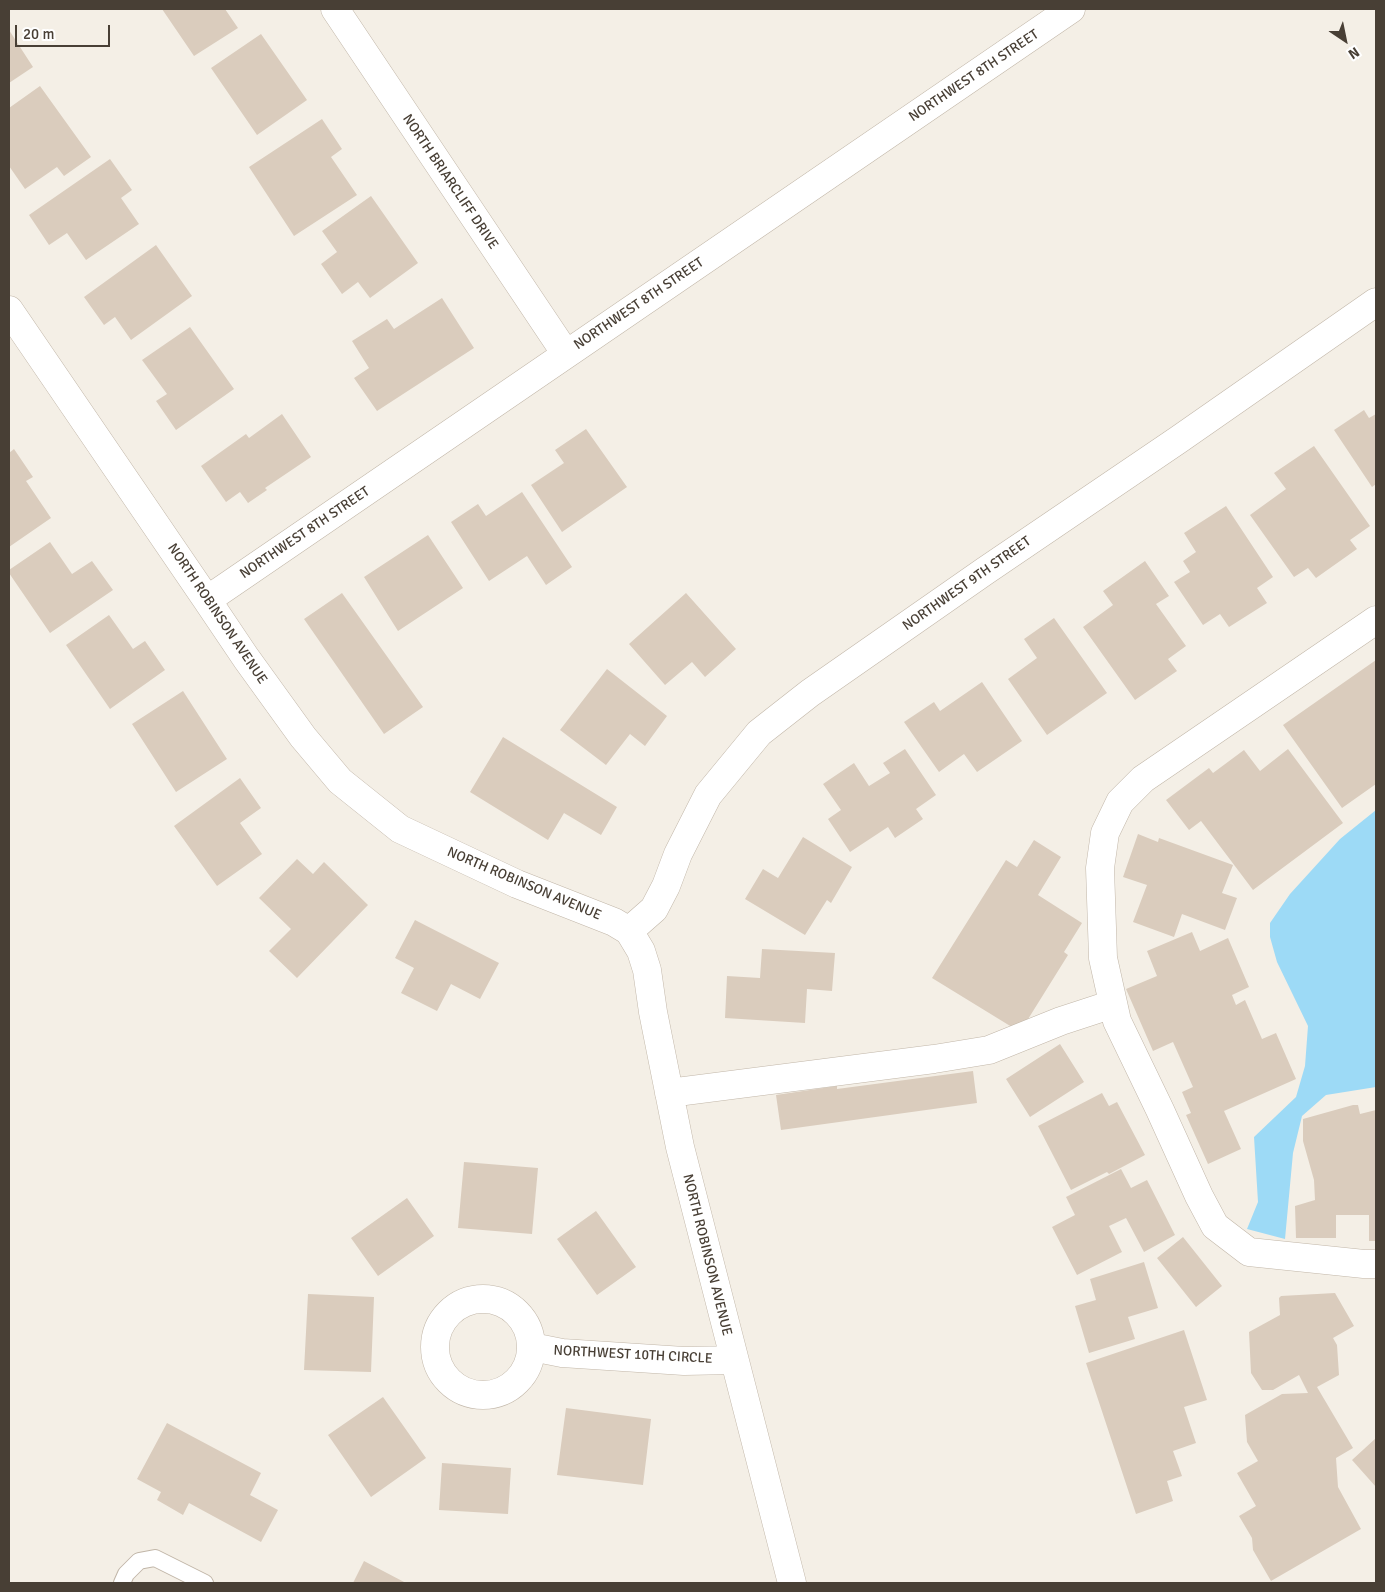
<!DOCTYPE html>
<style>
body{margin:0}
#map{position:relative;width:1385px;height:1592px;overflow:hidden;background:#f4efe6;font-family:Signika,sans-serif}
canvas{display:block}
.frame{position:absolute;inset:0;border:10px solid #483f35;pointer-events:none}
.north{position:absolute;left:1320px;top:15px;width:50px;height:50px;-webkit-text-stroke:4px #fff;paint-order:stroke;rotate:146deg;font-size:14px;font-weight:700;line-height:20px;text-align:center;color:#483f35}
.north::after{content:'';display:block;margin:auto;width:18px;height:22px;background:#483f35;clip-path:polygon(50% 0,100% 100%,50% 72%,0 100%)}
.scale{position:absolute;left:15px;top:25px;width:95px;height:22px;box-sizing:border-box;border:2px solid #483f35;border-top:0;padding-left:6px;font-size:15px;line-height:18px;white-space:nowrap;color:#483f35;-webkit-text-stroke:4px #fff;paint-order:stroke}
</style>
<div id="map">
<canvas width="1385" height="1592"></canvas>
<div class="frame"></div>
<div class="north">N</div>
<div class="scale">20 m</div>
</div>
<script>
const ctx = document.querySelector('canvas').getContext('2d');
ctx.lineJoin = 'round';
function fillPath(path, color) { ctx.fillStyle = color; ctx.fill(path, 'evenodd'); }
const toPath = rows => new Path2D(rows.map(r => 'M' + r).join(''));
function trace(path, color, width, dash) { ctx.strokeStyle = color; ctx.lineWidth = width; ctx.lineCap = dash ? 'butt' : 'round'; ctx.setLineDash(dash || []); ctx.stroke(path); }
function drawText(font, color, halo, rows, align = 'center') {
  ctx.font = font + ' Signika,sans-serif'; ctx.lineWidth = 4.5; ctx.setLineDash([]); ctx.textBaseline = 'middle'; ctx.strokeStyle = halo; ctx.fillStyle = color; for (const [text, x, y, turn = 0] of rows) {
    ctx.save(); ctx.translate(x, y); ctx.rotate((+turn || 0) * Math.PI / 180); ctx.textAlign = isNaN(turn) ? turn : align; if (halo) ctx.strokeText(text, 0, 0); ctx.fillText(text, 0, 0); ctx.restore();
  }
}
fillPath(toPath([
 [1376,810,1376,1087,1326,1095,1302,1116,1293,1153,1285,1239,1247,1229,1258,1202,1254,1137,1296,1097,1305,1066,1308,1026,1277,962,1270,937,1270,923,1290,894,1340,839]
]), '#9ddaf6');
fillPath(toPath([
 [162,9,225,9,238,28,194,56],
 [9,30,33,67,9,83],
 [261,34,307,100,257,135,211,68],
 [40,86,91,157,64,176,57,167,25,189,9,166,9,108],
 [322,119,342,149,331,157,357,195,294,236,249,167],
 [110,159,132,190,121,198,139,224,86,260,67,233,49,245,29,215],
 [371,196,418,263,370,298,358,282,342,294,321,264,337,252,322,231],
 [156,245,192,296,131,340,115,317,104,325,84,297],
 [442,298,474,348,377,411,354,378,369,368,352,341,387,319,394,329],
 [190,327,234,389,176,430,156,401,167,394,142,360],
 [1364,410,1369,418,1376,414,1376,484,1372,487,1334,430],
 [282,414,311,457,265,488,267,490,248,503,240,492,226,502,201,466,246,434,249,438],
 [586,429,627,487,562,532,531,485,564,463,555,450],
 [1314,446,1370,526,1350,540,1357,549,1316,578,1308,568,1294,577,1250,515,1286,489,1274,473],
 [14,449,33,477,26,481,51,518,9,547,9,453],
 [522,492,572,567,546,585,527,556,489,581,451,522,478,504,486,516],
 [1226,506,1273,577,1257,588,1267,603,1229,627,1220,614,1203,625,1174,582,1190,572,1183,561,1196,552,1184,533],
 [428,535,463,588,398,631,364,577],
 [50,542,72,574,92,561,113,590,50,633,9,573,9,570],
 [1145,561,1169,596,1156,604,1186,646,1168,659,1177,671,1135,700,1083,627,1113,605,1103,591],
 [342,593,423,707,384,734,304,619],
 [686,593,736,649,705,677,692,662,665,685,629,644],
 [109,615,133,649,145,641,165,670,110,709,66,645],
 [1054,618,1107,693,1047,735,1008,679,1037,658,1024,639],
 [1376,660,1376,784,1342,808,1283,725],
 [607,669,667,716,645,746,630,734,606,765,560,730],
 [982,682,1022,741,977,772,964,754,939,772,904,722,934,702,940,711],
 [183,691,227,759,176,792,132,724],
 [503,737,617,807,601,835,564,813,548,840,470,792],
 [905,749,936,795,916,809,923,819,895,838,888,827,850,852,828,819,841,810,823,784,854,763,869,786,890,773,883,763],
 [1288,749,1343,823,1253,890,1201,821,1189,830,1166,800,1209,768,1213,773,1244,750,1260,771],
 [240,778,261,808,240,823,262,854,217,886,174,826],
 [1138,834,1158,842,1159,838,1233,865,1222,893,1237,898,1225,930,1182,914,1174,937,1133,922,1147,885,1123,877],
 [803,837,852,867,831,903,827,900,805,935,745,899,763,869,778,878],
 [1034,840,1061,857,1038,895,1082,923,1064,952,1068,955,1020,1032,932,978,1006,860,1017,867],
 [297,859,313,874,324,862,368,905,297,978,269,951,291,929,259,898],
 [415,920,499,963,480,999,451,984,437,1011,401,993,414,968,395,958],
 [1192,932,1200,951,1228,938,1249,987,1232,995,1236,1005,1245,1000,1262,1039,1276,1033,1296,1079,1224,1111,1241,1149,1208,1164,1186,1115,1191,1113,1182,1092,1193,1087,1173,1042,1153,1051,1126,989,1157,976,1147,951],
 [762,949,835,953,832,991,807,989,805,1023,725,1018,727,976,760,978],
 [1060,1044,1084,1082,1030,1117,1006,1079],
 [973,1071,977,1103,781,1130,776,1095,837,1086,837,1089],
 [1102,1093,1109,1106,1117,1102,1145,1155,1109,1174,1107,1172,1071,1190,1038,1126],
 [1353,1105,1358,1105,1360,1114,1376,1110,1376,1241,1369,1241,1369,1215,1336,1215,1336,1238,1296,1238,1295,1206,1315,1200,1314,1180,1303,1141,1303,1119],
 [464,1162,538,1168,532,1234,458,1228],
 [1121,1169,1131,1188,1147,1180,1175,1235,1144,1252,1126,1218,1109,1226,1122,1252,1077,1275,1052,1227,1075,1215,1066,1197],
 [407,1198,434,1236,378,1276,351,1238],
 [596,1211,636,1267,597,1295,557,1239],
 [1183,1237,1222,1286,1196,1307,1157,1258],
 [1144,1262,1158,1308,1128,1317,1135,1339,1089,1353,1075,1306,1096,1300,1090,1279],
 [1335,1293,1354,1326,1333,1338,1337,1345,1339,1375,1317,1387,1353,1448,1336,1458,1338,1487,1361,1529,1271,1581,1253,1550,1252,1538,1239,1516,1256,1506,1237,1473,1258,1461,1247,1442,1245,1415,1282,1394,1308,1393,1299,1375,1273,1390,1262,1390,1251,1373,1249,1332,1280,1315,1279,1298,1281,1296],
 [308,1294,374,1297,371,1372,304,1370],
 [1184,1330,1207,1400,1184,1407,1196,1443,1173,1451,1182,1476,1167,1481,1173,1501,1136,1514,1086,1363],
 [383,1397,426,1458,371,1497,328,1435],
 [566,1408,651,1419,643,1485,557,1475],
 [167,1423,261,1473,250,1495,278,1510,261,1542,189,1503,183,1515,157,1500,161,1492,137,1479],
 [1376,1438,1376,1487,1352,1460],
 [442,1463,511,1468,508,1514,439,1510],
 [364,1561,406,1583,353,1583]
]), '#daccbd');
const lane = toPath([
 [122,1583,126,1574,139,1561,155,1558,205,1583]
]);
const street = toPath([
 [335,9,566,354],
 [9,310,207,600,246,658,303,737,340,781,400,829,517,884,614,922,629,931,641,951,647,970,653,1012,680,1147,792,1583],
 [207,600,1071,9],
 [1376,620,1143,779,1120,802,1105,833,1100,868,1103,958,1117,1021,1160,1110,1199,1196,1215,1226,1249,1252,1364,1264,1376,1264],
 [629,931,654,909,666,886,678,854,708,795,759,733,810,693,985,571,1178,440,1376,302],
 [669,1093,934,1059,989,1050,1061,1021,1113,1004],
 '435 1347a48 48 0 1 1 96 0a48 48 0 1 1-96 0Z',
 [532,1347,562,1353,684,1361,734,1360]
]);
trace(lane, '#c1b6a8', 18);
trace(street, '#c1b6a8', 29);
trace(lane, '#fff', 16);
trace(street, '#fff', 28);
drawText('14px', '#483f35', '#fff', [
 ["NORTHWEST 8TH STREET",974,76,-34],
 ["NORTH BRIARCLIFF DRIVE",450,182,56],
 ["NORTHWEST 8TH STREET",639,304,-34],
 ["NORTHWEST 8TH STREET",305,533,-34],
 ["NORTHWEST 9TH STREET",967,584,-35],
 ["NORTH ROBINSON AVENUE",217,614,56],
 ["NORTH ROBINSON AVENUE",524,884,23],
 ["NORTH ROBINSON AVENUE",707,1255,76],
 ["NORTHWEST 10TH CIRCLE",633,1355,3]
]);
</script>
